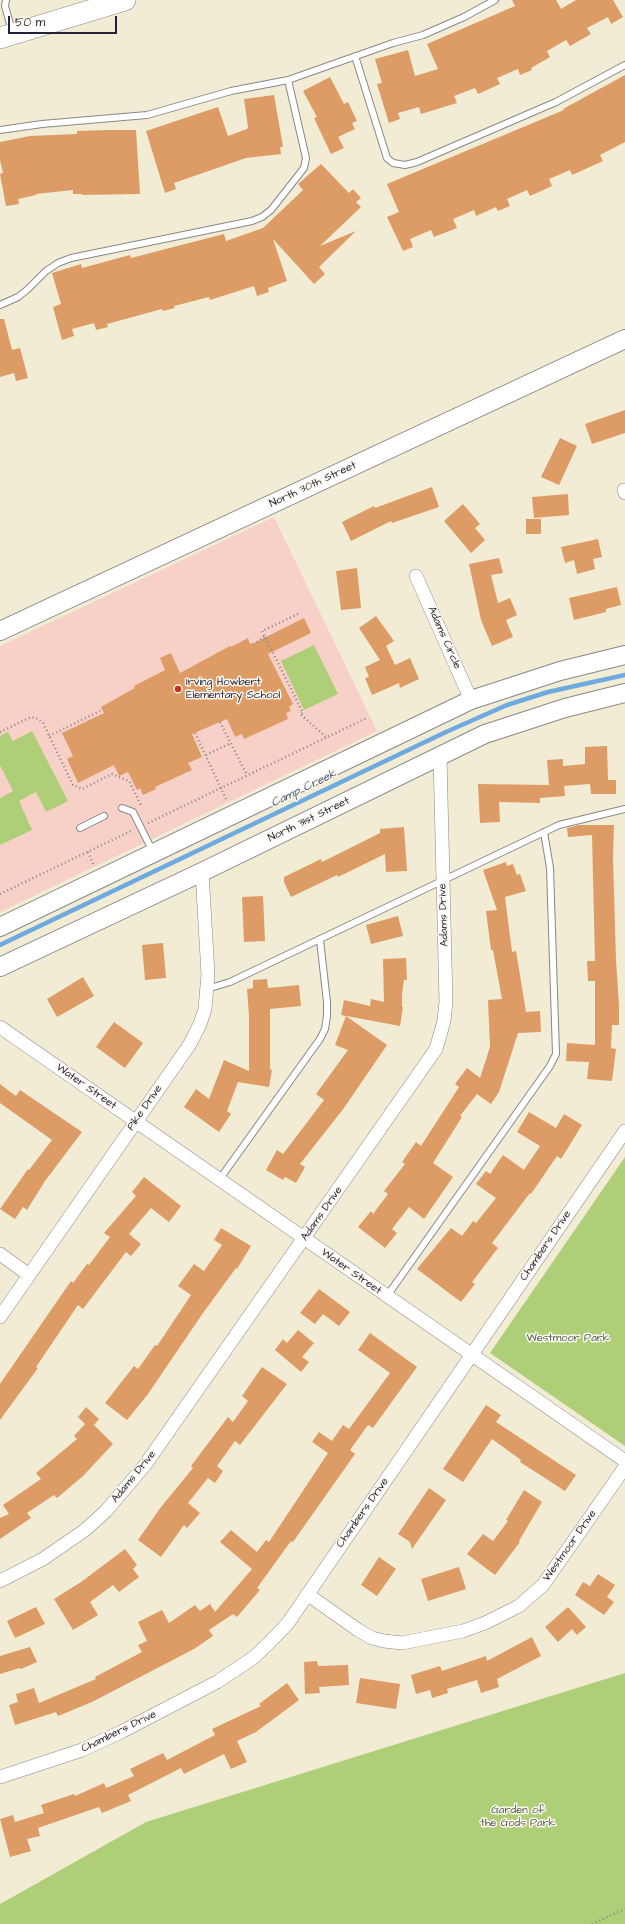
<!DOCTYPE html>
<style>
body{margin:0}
#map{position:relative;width:625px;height:1924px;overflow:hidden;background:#f2ecd5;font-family:"Architects Daughter",sans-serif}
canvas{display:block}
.scale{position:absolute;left:8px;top:16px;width:109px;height:18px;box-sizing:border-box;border:2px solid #22223b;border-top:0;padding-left:5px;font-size:12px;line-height:14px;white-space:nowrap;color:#22223b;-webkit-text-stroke:3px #fbf7ec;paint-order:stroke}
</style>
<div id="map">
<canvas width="625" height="1924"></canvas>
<div class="scale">50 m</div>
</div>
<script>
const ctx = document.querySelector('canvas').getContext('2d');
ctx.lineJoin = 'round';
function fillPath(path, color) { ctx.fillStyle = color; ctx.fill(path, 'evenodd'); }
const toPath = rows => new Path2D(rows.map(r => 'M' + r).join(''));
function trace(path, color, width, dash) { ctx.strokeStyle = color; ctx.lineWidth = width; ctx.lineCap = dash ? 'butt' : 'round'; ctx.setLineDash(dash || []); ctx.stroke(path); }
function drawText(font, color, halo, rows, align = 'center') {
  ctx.font = font + ' "Architects Daughter",sans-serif'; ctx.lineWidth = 3; ctx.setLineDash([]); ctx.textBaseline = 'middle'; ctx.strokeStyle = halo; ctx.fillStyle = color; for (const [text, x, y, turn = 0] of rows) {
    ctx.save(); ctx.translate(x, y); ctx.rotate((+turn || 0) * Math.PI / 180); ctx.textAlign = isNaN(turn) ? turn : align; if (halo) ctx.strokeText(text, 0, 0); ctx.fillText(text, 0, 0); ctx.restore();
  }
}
fillPath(toPath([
 [274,517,377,731,0,912,0,646]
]), '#f7d1c7');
fillPath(toPath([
 [314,645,338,694,304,710,281,661],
 [32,731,68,801,46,812,36,792,19,801,32,830,0,845,0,798,13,791,0,765,0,736,8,732,13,741],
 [625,1157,625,1446,490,1353],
 [625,1673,625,1924,0,1924,0,1904,146,1822]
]), '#aecf78');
trace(toPath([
 [0,945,446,732,507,705,548,692,625,675]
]), '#6eaadf', 4.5);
fillPath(toPath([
 [512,0,556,0,561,9,576,0,613,0,623,17,611,24,608,17,587,28,591,34,570,46,566,40,547,51,550,57,531,68,532,70,520,75,518,69,497,78,500,84,478,94,475,88,454,96,457,103,421,114,419,107,398,113,400,119,389,123,377,84,382,83,375,59,408,50,415,76,438,69,427,44,515,6],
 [625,75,625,142,600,155,603,161,572,175,570,170,549,179,552,186,530,196,527,190,507,199,510,206,498,211,496,207,476,216,474,210,453,219,457,228,434,237,431,230,410,239,413,247,403,251,387,217,399,212,387,184,564,110,563,109],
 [330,77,344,104,348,102,357,121,352,123,355,129,338,137,344,148,331,154,314,118,317,117,303,91],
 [274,95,283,147,280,147,281,154,246,158,174,183,176,189,165,193,146,131,218,107,228,136,247,129,248,127,244,99],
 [108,130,136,130,140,194,82,195,82,194,73,194,73,190,36,194,36,195,18,199,19,204,6,206,0,174,3,173,0,160,0,142,30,136,77,134,77,131],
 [321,164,349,193,353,189,361,198,356,202,361,207,320,246,356,231,319,267,325,274,314,284,273,239,287,281,268,288,269,292,257,296,254,286,210,300,209,297,174,306,175,308,163,311,162,309,107,324,108,327,96,330,94,323,72,329,74,336,62,340,53,307,61,304,52,273,81,264,82,268,130,255,131,258,224,234,226,241,263,228,303,190,298,184],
 [0,319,4,319,12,350,20,348,28,378,16,381,14,373,0,377],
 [625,410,625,433,592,444,585,424],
 [560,438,577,446,559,485,541,477],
 [432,487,439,507,392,523,391,521,351,541,342,522,374,506,375,508],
 [568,494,569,515,534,518,532,497],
 [463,504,480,524,475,528,485,540,471,553,444,521],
 [526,519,541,519,541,534,526,534],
 [598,539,602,557,593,559,595,569,577,574,574,560,565,563,561,547],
 [499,558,503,573,491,575,498,603,510,598,517,615,506,620,513,637,492,646,481,620,469,564],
 [357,568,361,608,341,610,336,571],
 [617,587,621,605,606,609,606,612,574,620,569,598],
 [376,616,394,641,386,646,395,665,410,658,419,679,400,688,399,683,397,684,372,695,365,678,369,677,365,667,380,660,359,628],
 [304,618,311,633,268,654,293,704,289,707,291,711,286,713,288,719,244,739,242,734,235,737,227,719,192,734,202,757,188,763,192,770,155,787,156,789,143,795,140,788,137,790,128,772,119,776,114,765,78,783,67,759,73,756,62,733,104,713,101,707,135,688,134,686,165,670,160,658,171,653,180,673,230,646,231,647,248,638,250,644,256,642],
 [607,746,608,780,616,780,616,794,591,794,590,784,564,786,565,796,540,798,540,803,499,802,500,822,480,823,478,784,549,785,547,760,563,759,563,766,585,764,585,747],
 [579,825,614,825,613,858,616,960,619,1006,619,1025,612,1025,611,1048,616,1049,612,1081,587,1079,589,1062,566,1061,567,1043,595,1045,595,981,588,981,587,961,595,961,592,835,568,837,567,828],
 [404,827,407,871,386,872,385,854,338,877,337,875,291,897,284,882,284,877,321,859,322,862,380,833,380,829],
 [506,862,507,866,513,864,517,875,520,874,526,891,505,897,512,952,516,951,526,1012,540,1011,541,1032,518,1033,499,1092,491,1104,477,1094,460,1116,462,1117,433,1163,453,1177,424,1219,409,1207,392,1229,397,1233,385,1248,358,1227,371,1211,373,1214,388,1194,384,1191,405,1164,402,1162,416,1142,421,1146,459,1087,455,1084,467,1068,480,1078,490,1047,488,1000,502,999,493,950,491,950,486,911,497,910,483,870],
 [263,896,265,941,244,942,242,897],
 [398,916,403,936,371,944,366,925],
 [163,943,166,978,145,980,142,945],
 [406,958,407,980,404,980,402,994,402,1007,403,1007,400,1026,341,1015,344,1000,370,1006,371,999,384,1002,383,959],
 [83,977,94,996,57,1017,47,999],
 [267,979,268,988,299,985,301,1006,270,1009,270,1069,272,1070,269,1087,238,1082,227,1111,231,1114,219,1132,184,1107,196,1089,209,1099,224,1060,249,1071,249,1016,247,989,253,988,253,980],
 [346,1016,387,1045,344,1108,300,1164,305,1167,296,1183,285,1177,283,1180,266,1170,277,1150,283,1154,324,1100,316,1094,348,1050,335,1045],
 [114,1022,143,1043,125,1068,96,1047],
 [0,1084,16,1096,20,1090,82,1132,45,1181,27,1210,23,1207,15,1219,0,1209,28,1169,29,1170,52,1140,0,1103],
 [529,1112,556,1128,564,1114,582,1125,561,1159,557,1156,531,1194,530,1193,492,1243,498,1248,472,1282,475,1284,461,1302,417,1269,451,1228,462,1236,473,1221,476,1223,496,1198,476,1184,486,1171,490,1174,503,1155,524,1170,540,1146,517,1132],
 [144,1177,181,1206,169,1222,151,1208,129,1234,141,1244,131,1256,126,1252,83,1309,78,1305,36,1367,38,1368,0,1420,0,1384,71,1281,73,1283,87,1264,89,1265,110,1237,104,1233,136,1196,132,1192],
 [221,1228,251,1246,237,1269,236,1268,203,1313,148,1394,127,1420,105,1403,134,1366,138,1369,155,1345,157,1346,191,1295,178,1286,194,1264,204,1271,222,1245,214,1240],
 [319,1289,350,1312,339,1326,323,1314,315,1324,300,1313],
 [298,1330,314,1343,302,1357,309,1362,301,1372,275,1350,283,1339,287,1343],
 [370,1333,417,1367,373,1428,368,1425,350,1450,355,1454,293,1542,291,1541,257,1588,260,1590,237,1617,233,1614,209,1630,213,1636,194,1649,92,1702,58,1716,56,1712,15,1725,9,1705,18,1702,16,1694,34,1688,39,1703,96,1679,95,1677,142,1652,138,1645,147,1641,138,1622,162,1610,169,1623,195,1605,200,1611,210,1604,215,1612,252,1569,220,1542,231,1530,257,1552,266,1540,269,1542,328,1453,312,1442,319,1432,332,1441,343,1425,349,1429,390,1373,358,1350],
 [262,1367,287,1384,240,1445,235,1441,217,1466,223,1471,215,1483,208,1478,188,1503,200,1513,187,1528,184,1525,161,1557,138,1540,161,1507,193,1468,191,1466,228,1417,233,1422,248,1401,242,1396],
 [486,1405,501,1415,496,1422,576,1475,565,1491,520,1462,521,1460,492,1439,463,1482,443,1469],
 [86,1407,99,1419,94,1425,113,1444,83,1476,57,1498,54,1495,27,1513,31,1518,0,1539,0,1518,9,1514,3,1505,41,1479,36,1473,77,1439,74,1436,85,1424,78,1417],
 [429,1488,446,1500,412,1549,410,1542,398,1534],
 [524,1490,542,1502,519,1541,520,1542,495,1575,467,1554,483,1534,493,1541,508,1521,506,1520],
 [125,1549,137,1565,133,1569,139,1577,119,1592,113,1585,90,1602,98,1615,73,1630,54,1599,81,1582],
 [379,1557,396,1569,377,1596,361,1585],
 [459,1567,466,1589,428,1601,421,1579],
 [598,1574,615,1585,607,1597,614,1602,604,1615,575,1595,583,1582,590,1586],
 [36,1607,45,1624,15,1638,7,1621],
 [568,1607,586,1627,577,1635,572,1629,558,1642,545,1627],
 [532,1637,541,1656,497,1679,499,1687,481,1693,477,1680,447,1689,448,1693,432,1698,430,1690,416,1694,411,1675,440,1666,442,1671,486,1656,487,1661],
 [30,1647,37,1662,21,1669,20,1668,0,1674,0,1656],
 [317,1661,318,1666,348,1665,349,1685,319,1687,320,1693,305,1694,304,1662],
 [360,1678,400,1684,396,1709,356,1703],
 [287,1683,299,1700,256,1732,237,1741,247,1762,231,1769,224,1754,184,1774,181,1768,128,1795,131,1801,102,1813,99,1807,38,1828,40,1836,27,1839,31,1851,10,1857,0,1819,13,1815,15,1822,44,1813,41,1805,74,1794,75,1796,104,1783,106,1788,134,1776,130,1769,163,1753,167,1760,215,1735,212,1729,261,1706,259,1704]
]), '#dd9c65');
const lane = toPath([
 [6,0,5,6,12,31],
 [355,56,387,158,393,163,405,165,417,162,556,102,625,65],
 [0,130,42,124,147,115,231,91,288,80,393,43,423,35,464,17,495,0],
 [0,305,18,297,28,289,46,271,58,263,71,258,252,221,262,217,271,210,304,168,306,158,288,80],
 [122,808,133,812,153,852],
 [80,828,104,816],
 [207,989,230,982,559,825,625,809],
 [219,1180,320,1039,325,1029,327,1016,327,1002,320,940],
 [387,1296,550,1066,556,1054,550,868,544,832]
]);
const street = toPath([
 [624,490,625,493],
 [416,576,471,700],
 [0,1027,625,1461],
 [0,1254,29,1275],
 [0,1317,190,1044,200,1024,205,1009,208,974,202,872],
 [0,1581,43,1559,85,1530,106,1511,145,1465,436,1049,444,1021,446,1002,440,756],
 [307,1594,358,1630,372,1638,384,1641,402,1643,463,1631,485,1623,519,1606,543,1585,625,1467],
 [0,1777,82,1750,121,1732,217,1682,253,1658,269,1643,288,1623,625,1131]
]);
const secondary = toPath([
 [0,631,625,339],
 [0,927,471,700,560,671,625,655],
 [0,967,202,872,485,734,565,708,625,693]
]);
const primary = toPath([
 [0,38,125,0]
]);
trace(lane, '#8a8788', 8);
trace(street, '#8a8788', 14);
trace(secondary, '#8a8788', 20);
trace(primary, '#8a8788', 22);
trace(toPath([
 [298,614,262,631,303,713,300,714,326,737],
 [257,642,265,636],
 [220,722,247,775],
 [0,732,31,717,38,719,43,723,73,785,82,789,112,774,129,781,141,805],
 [195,733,227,801],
 [49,736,100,711],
 [206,755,231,743],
 [148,823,367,718],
 [88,852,94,866],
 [0,894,133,830],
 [592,1924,625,1909]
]), '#8a8788', 2.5, [1, 3]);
trace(lane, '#fff', 6);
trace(street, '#fff', 13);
trace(secondary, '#fff', 18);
trace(primary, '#fff', 21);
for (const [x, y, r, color] of [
 [178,689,4,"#c8321e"]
]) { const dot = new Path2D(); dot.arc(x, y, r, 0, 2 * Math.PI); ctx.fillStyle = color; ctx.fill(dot); trace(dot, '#fbf7ec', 1.5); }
drawText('11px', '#22223b', '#fbf7ec', [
 ["North 30th Street",313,485,-25],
 ["Adams Circle",444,638,66],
 ["North 31st Street",309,820,-26],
 ["Adams Drive",444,915,-92],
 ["Water Street",86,1087,35],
 ["Pike Drive",145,1108,-55],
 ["Adams Drive",322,1214,-55],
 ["Chambers Drive",546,1246,-56],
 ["Water Street",351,1272,35],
 ["Adams Drive",134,1477,-51],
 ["Chambers Drive",363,1513,-55],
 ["Westmoor Drive",570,1546,-55],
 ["Chambers Drive",119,1732,-26]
]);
drawText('11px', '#22223b', '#fbf7ec', [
 ["Irving Howbert",186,683],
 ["Elementary School",186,696]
], 'left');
drawText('11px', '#4c564d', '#fbf7ec', [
 ["Westmoor Park",568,1339],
 ["Garden of",518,1811],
 ["the Gods Park",518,1824]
]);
drawText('italic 12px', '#40587d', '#fbf7ec', [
 ["Camp Creek",304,789,-26]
]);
</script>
